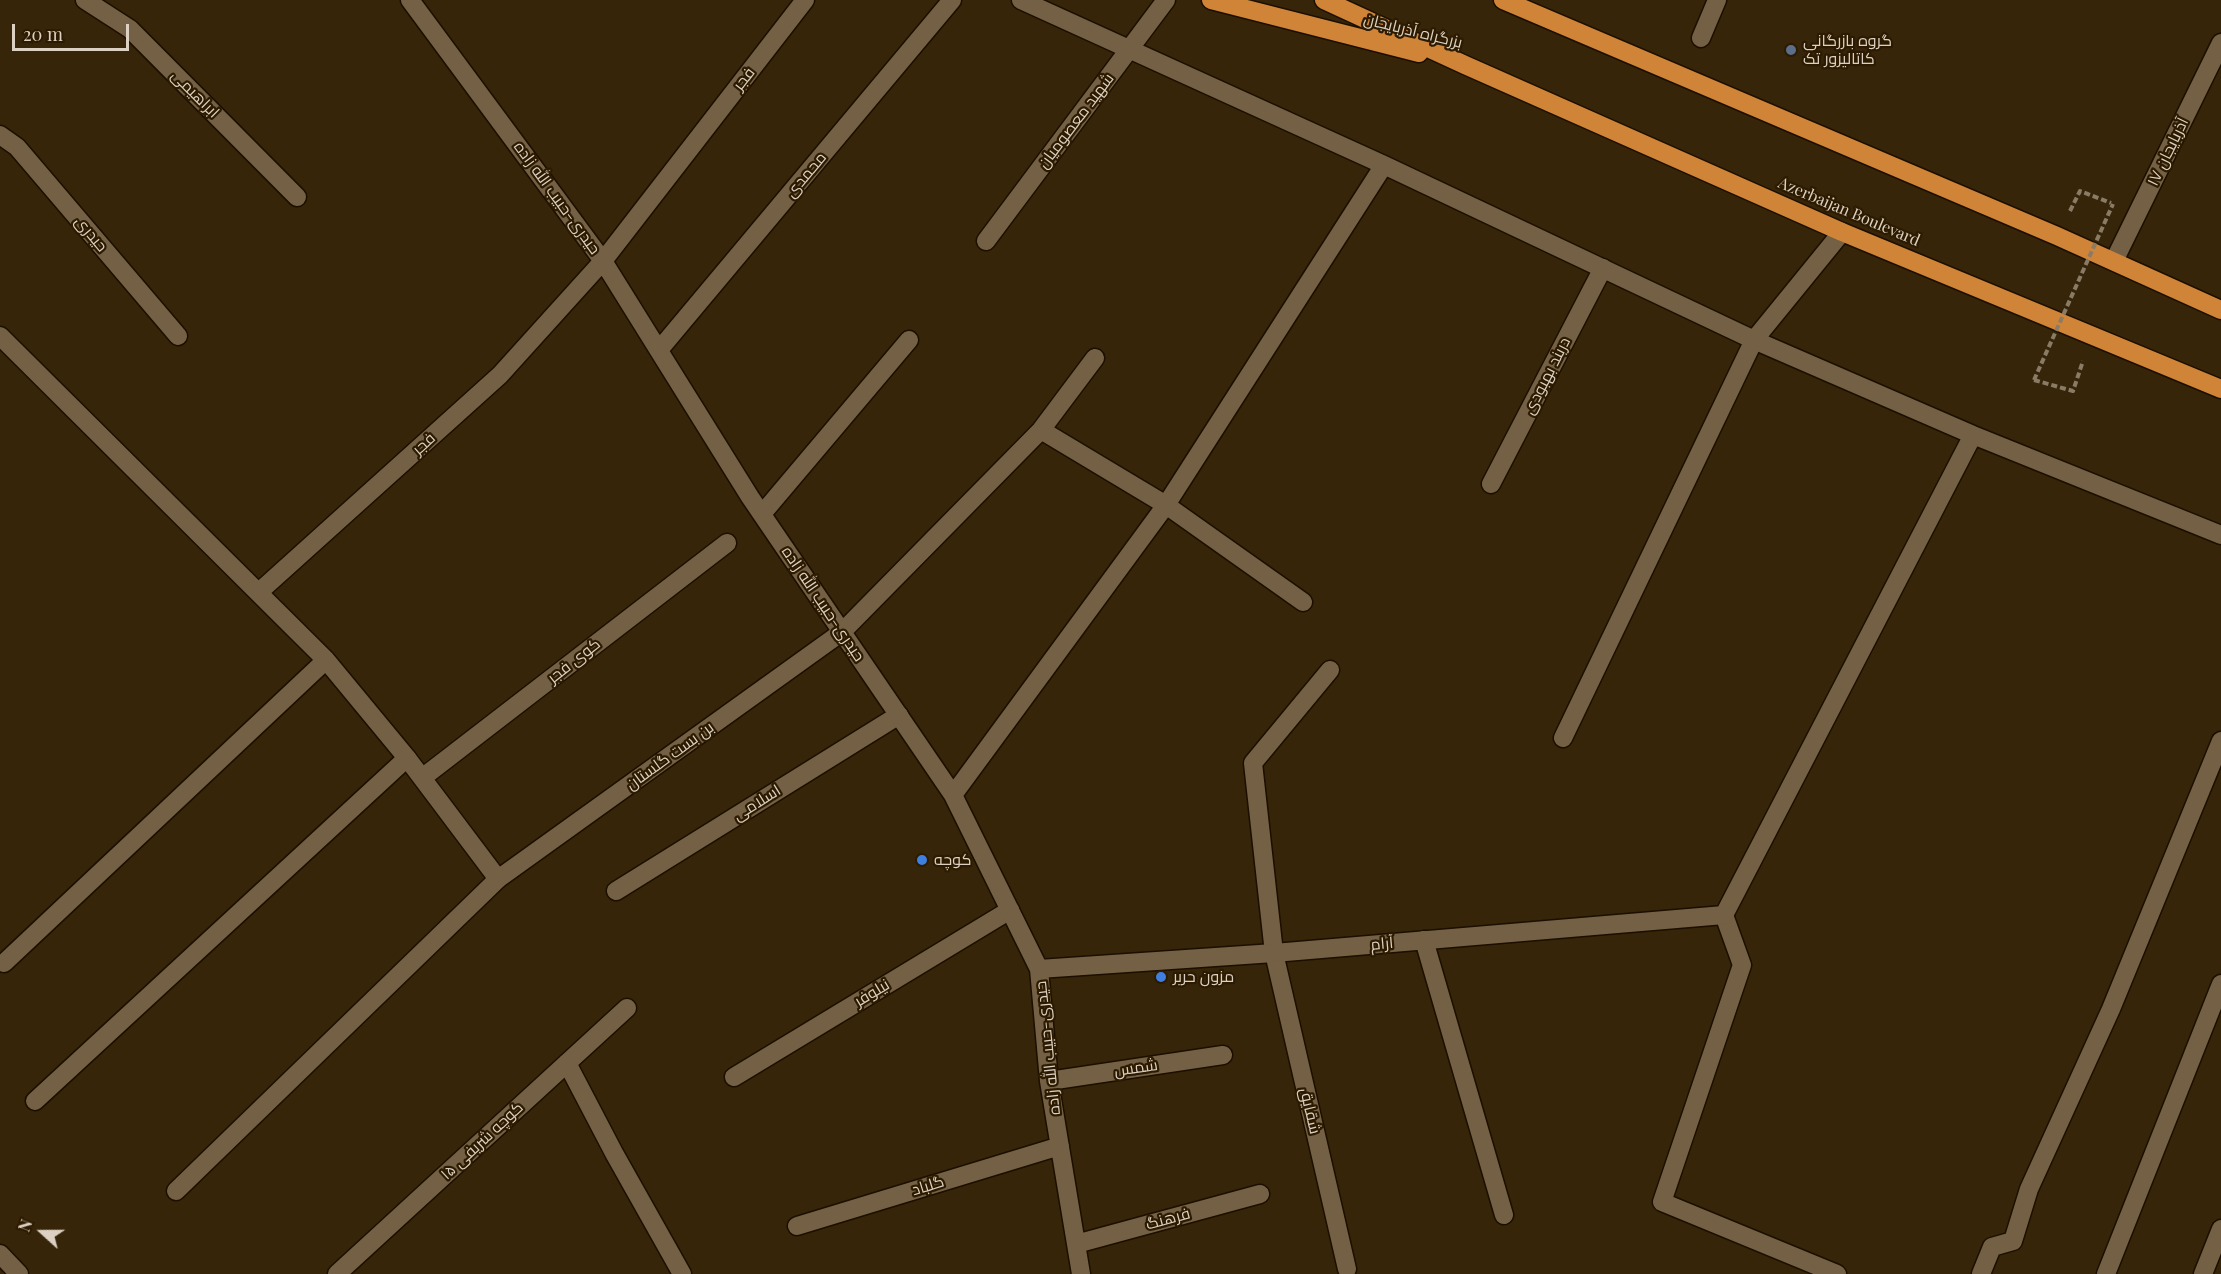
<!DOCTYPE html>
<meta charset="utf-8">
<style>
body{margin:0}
#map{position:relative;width:2221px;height:1274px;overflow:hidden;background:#37250a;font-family:"Playfair Display",serif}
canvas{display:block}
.north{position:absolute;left:12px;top:1202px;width:60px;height:60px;-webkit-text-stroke:4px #2d1b01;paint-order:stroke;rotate:291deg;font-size:16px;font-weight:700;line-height:24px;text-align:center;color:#dbd0c1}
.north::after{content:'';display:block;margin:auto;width:21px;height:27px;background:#dbd0c1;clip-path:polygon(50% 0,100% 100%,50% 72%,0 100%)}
.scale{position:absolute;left:12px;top:24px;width:117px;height:27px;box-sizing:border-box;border:3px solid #dbd0c1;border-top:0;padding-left:8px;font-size:18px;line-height:21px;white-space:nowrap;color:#dbd0c1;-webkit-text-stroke:4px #2d1b01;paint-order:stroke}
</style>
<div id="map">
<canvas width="2221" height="1274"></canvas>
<div class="north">N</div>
<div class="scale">20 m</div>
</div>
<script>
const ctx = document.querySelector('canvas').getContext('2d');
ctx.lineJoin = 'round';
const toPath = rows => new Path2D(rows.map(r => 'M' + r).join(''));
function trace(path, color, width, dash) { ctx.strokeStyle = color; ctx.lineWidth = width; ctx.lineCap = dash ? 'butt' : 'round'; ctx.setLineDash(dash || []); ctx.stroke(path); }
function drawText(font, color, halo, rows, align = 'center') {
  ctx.font = font + ' "Playfair Display",Cairo,serif'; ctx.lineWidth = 4.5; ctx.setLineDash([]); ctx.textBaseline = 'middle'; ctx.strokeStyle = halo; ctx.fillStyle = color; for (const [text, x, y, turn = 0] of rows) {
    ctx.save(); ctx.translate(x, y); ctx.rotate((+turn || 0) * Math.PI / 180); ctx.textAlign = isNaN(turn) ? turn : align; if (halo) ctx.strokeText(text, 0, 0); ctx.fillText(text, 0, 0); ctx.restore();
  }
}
const lane = toPath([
 [85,0,130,29,297,197],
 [1701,38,1717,0],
 [0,135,17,147,178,336],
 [986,241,1166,0],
 [2114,261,2221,43],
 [1041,430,1166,505,1303,602],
 [1491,484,1603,268],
 [762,514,909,340],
 [1330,670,1253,763,1274,953,1347,1269],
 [498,879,842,632,1041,430,1095,358],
 [616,891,899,715],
 [1724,915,1742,965,1662,1202,1837,1274],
 [1424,940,1504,1215],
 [567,1063,614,1153,682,1274],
 [734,1077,1010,910],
 [35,1101,407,758],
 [0,1254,19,1274],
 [1981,1274,1992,1247,2013,1241,2029,1189,2111,1009,2221,741],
 [2106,1274,2221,984],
 [2203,1274,2221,1229]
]);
const street = toPath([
 [410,0,603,261,750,497,953,795,1039,969,1049,1081,1081,1274],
 [1021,0,1384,165,1754,340,1842,232],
 [0,336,326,660,407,758,498,879,176,1191],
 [659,350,952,0],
 [259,592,500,375,603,261,805,0],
 [1563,738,1754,340,1973,435,2221,535],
 [422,778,727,543],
 [953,795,1166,505,1384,165],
 [4,963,326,660],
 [1039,969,1274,953,1724,915,1973,435],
 [1049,1081,1223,1055],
 [797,1226,1060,1146],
 [1076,1244,1260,1194],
 [337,1274,627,1008]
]);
const highway = toPath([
 [1211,0,1419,53],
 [1324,0,1465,65,1842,232,2221,389],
 [1503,0,2057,236,2221,310]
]);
trace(lane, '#1c0f00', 21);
trace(street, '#1c0f00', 21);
trace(highway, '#1c0f00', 21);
trace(toPath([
 [2070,211,2080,191,2111,203],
 [2034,380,2073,391,2083,361]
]), '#897b66', 4, [6, 3]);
trace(lane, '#746044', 18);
trace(street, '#746044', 18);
trace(highway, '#cf8438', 18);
trace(toPath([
 [2034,380,2113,204]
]), '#897b66', 4, [6, 3]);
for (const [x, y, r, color] of [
 [1791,50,6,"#5c6f8a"],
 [922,860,6,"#3f7fe0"],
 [1161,977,6,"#3f7fe0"]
]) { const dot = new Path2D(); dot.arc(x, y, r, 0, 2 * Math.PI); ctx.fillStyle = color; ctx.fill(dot); trace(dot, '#2d1b01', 2); }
drawText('16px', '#dbd0c1', '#2d1b01', [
 ["بزرگراه آذربایجان",1413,31,14],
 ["فجر",744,79,-52],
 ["ابراهیمی",195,94,45],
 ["شهید معصومیان",1076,121,-53],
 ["آذربایجان ۱۷",2168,152,-64],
 ["محمدی",806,175,-50],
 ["حیدری-حبیب الله زاده",557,198,54],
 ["Azerbaijan Boulevard",1849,212,23],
 ["حیدری",91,234,50],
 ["دربند بهبودی",1547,376,-63],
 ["فجر",424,444,-42],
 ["حیدری-حبیب الله زاده",823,604,56],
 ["کوی فجر",574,661,-38],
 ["بن بست گلستان",670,756,-36],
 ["اسلامی",757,803,-32],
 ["آرام",1382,944,-5],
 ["نیلوفر",872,993,-31],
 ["حیدری-حبیب الله زاده",1048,1048,-96],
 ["شمس",1136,1068,-8],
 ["شقایق",1310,1111,77],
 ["کوچه شریفی ۱۵",482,1141,-43],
 ["گلباد",928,1186,-17],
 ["فرهنگ",1168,1219,-15]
]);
drawText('16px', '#dbd0c1', '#2d1b01', [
 ["گروه بازرگانی",1803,41],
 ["کاتالیزور تک",1803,59],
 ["کوچه",934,860],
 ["مزون حریر",1173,977]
], 'left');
</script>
